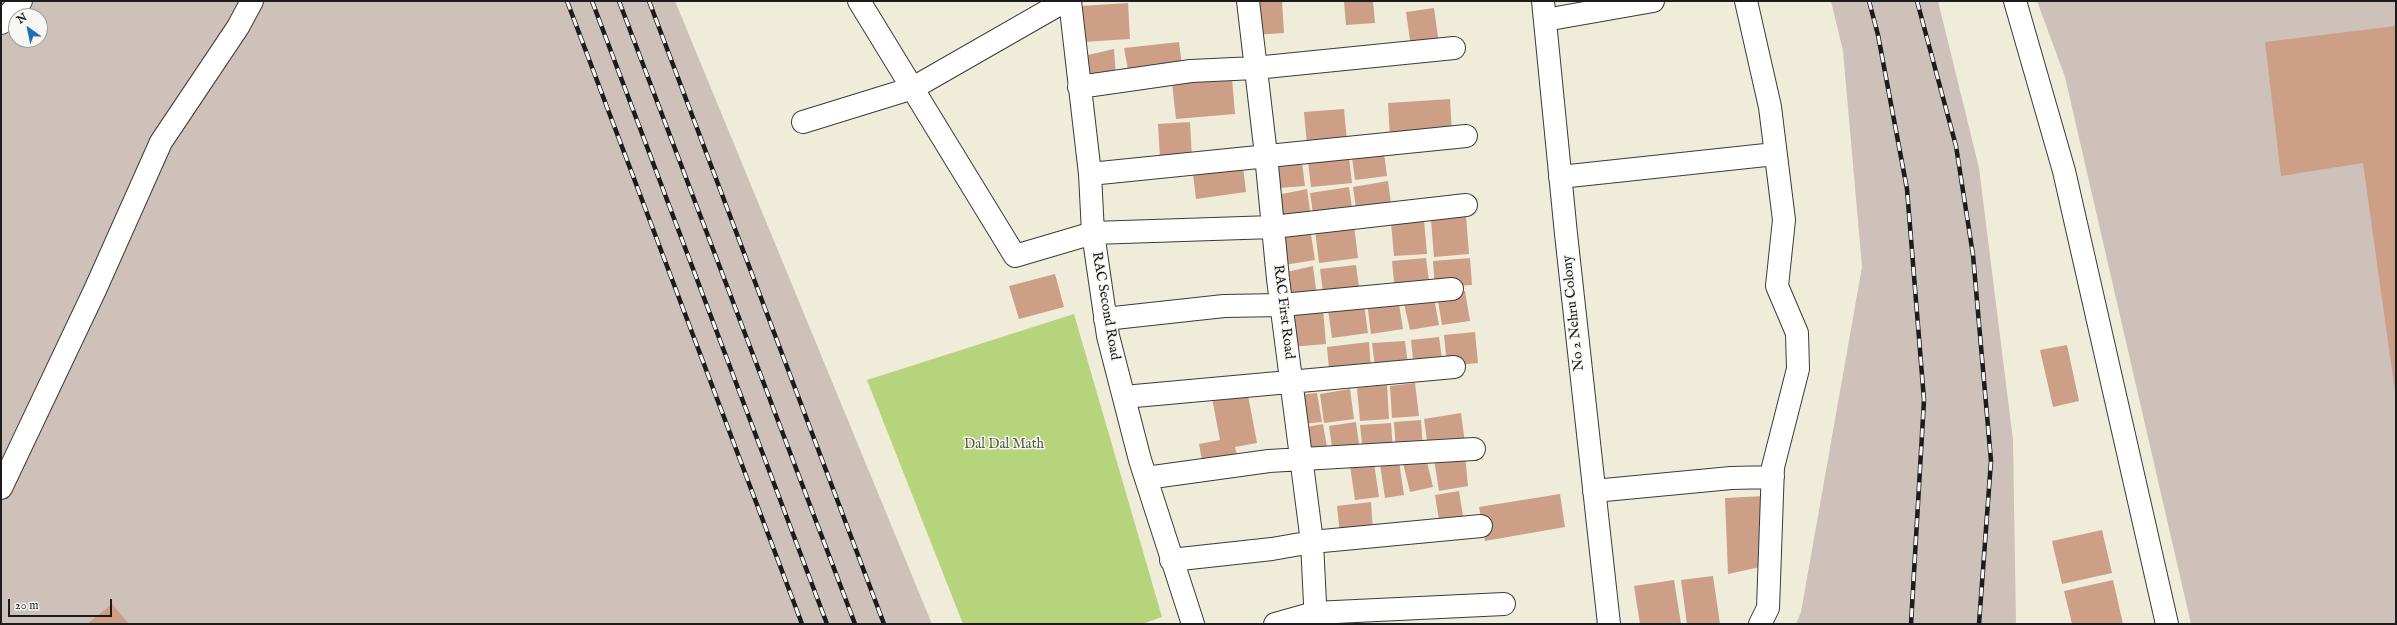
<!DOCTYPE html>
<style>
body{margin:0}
#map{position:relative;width:2397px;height:625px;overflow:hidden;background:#efecd9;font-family:"IM FELL English",serif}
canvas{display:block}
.frame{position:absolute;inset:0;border:2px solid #1c1c1c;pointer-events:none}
.north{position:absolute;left:8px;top:8px;width:40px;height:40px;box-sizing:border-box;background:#f6f6f2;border:1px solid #9f9f9c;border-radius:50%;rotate:327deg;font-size:11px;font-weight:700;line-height:16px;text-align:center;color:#1c1c1c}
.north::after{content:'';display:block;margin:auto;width:14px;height:18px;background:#1f6fb2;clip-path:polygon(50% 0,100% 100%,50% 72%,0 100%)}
.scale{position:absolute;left:8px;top:599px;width:104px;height:18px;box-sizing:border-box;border:2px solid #1c1c1c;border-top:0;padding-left:5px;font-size:12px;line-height:14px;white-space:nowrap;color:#1c1c1c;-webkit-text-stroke:3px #f6f6f2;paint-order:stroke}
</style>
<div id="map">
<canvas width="2397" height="625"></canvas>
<div class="frame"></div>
<div class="north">N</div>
<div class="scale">20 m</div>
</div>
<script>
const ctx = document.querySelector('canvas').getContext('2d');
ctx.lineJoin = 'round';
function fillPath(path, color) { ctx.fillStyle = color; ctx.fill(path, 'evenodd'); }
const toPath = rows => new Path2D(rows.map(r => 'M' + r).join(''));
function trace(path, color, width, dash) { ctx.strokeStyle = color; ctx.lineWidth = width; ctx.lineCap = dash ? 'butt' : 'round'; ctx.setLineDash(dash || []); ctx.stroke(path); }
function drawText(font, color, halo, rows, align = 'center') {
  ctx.font = font + ' "IM FELL English",serif'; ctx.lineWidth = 3; ctx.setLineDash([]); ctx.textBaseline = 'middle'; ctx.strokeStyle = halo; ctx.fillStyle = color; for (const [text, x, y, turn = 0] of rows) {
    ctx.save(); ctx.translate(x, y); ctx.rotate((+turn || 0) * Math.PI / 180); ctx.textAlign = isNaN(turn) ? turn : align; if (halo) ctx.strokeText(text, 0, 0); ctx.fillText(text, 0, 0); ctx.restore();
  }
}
fillPath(toPath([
 [1,1,675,1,932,624,1,624],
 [16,16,40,16,40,40,16,40],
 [1831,1,1938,1,1979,168,2013,440,2016,624,1796,624,1801,612,1862,267,1843,51],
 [2037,1,2396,1,2396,624,2191,624,2065,77]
]), '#cec1b9');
fillPath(toPath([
 [1074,314,1162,617,1142,624,963,624,867,380]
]), '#b5d47c');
fillPath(toPath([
 [1251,1,1282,1,1284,33,1253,35],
 [1344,1,1373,1,1375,23,1346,25],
 [1128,3,1130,39,1083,42,1081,6],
 [1434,8,1439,44,1411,47,1406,12],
 [2396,26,2396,392,2395,392,2363,163,2281,176,2265,42],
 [1179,42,1182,66,1128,70,1124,48],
 [1114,49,1116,77,1089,77,1088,55],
 [1232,78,1235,114,1176,119,1172,83],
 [1450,99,1452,135,1390,138,1388,103],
 [1344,109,1347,141,1307,145,1304,112],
 [1190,122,1192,158,1160,159,1158,124],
 [1383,145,1387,176,1355,180,1351,150],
 [1348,149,1352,183,1311,187,1307,153],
 [1301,154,1305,186,1279,188,1275,158],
 [1242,158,1246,192,1196,199,1192,165],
 [1388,181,1392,211,1357,216,1353,187],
 [1349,187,1353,215,1314,220,1310,193],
 [1307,189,1311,218,1280,222,1277,195],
 [1466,216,1469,254,1434,257,1431,220],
 [1424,220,1427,254,1394,256,1391,223],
 [1354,225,1358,258,1319,263,1315,230],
 [1310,228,1315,260,1284,265,1279,233],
 [1426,258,1430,288,1395,292,1392,261],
 [1470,258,1472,285,1435,287,1433,261],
 [1356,265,1360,295,1324,300,1320,269],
 [1313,266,1317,297,1287,301,1282,273],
 [1055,274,1064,307,1019,319,1009,286],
 [1465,291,1470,321,1442,325,1437,295],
 [1433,293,1439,325,1410,330,1403,299],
 [1398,298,1403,329,1371,334,1367,302],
 [1364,304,1368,333,1332,338,1328,310],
 [1323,309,1326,344,1291,347,1287,314],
 [1475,332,1478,363,1447,366,1444,335],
 [1439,337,1443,366,1414,370,1411,340],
 [1405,341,1408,365,1375,367,1372,343],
 [1369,342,1371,369,1329,369,1327,347],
 [2067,345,2079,401,2053,407,2040,350],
 [1415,383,1419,416,1392,418,1390,386],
 [1387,385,1389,419,1360,421,1357,388],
 [1350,389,1354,419,1324,423,1320,394],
 [1247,390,1257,443,1235,447,1238,459,1203,466,1199,444,1220,440,1212,398],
 [1317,393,1322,422,1301,424,1297,395],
 [1461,413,1465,443,1428,448,1424,419],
 [1421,420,1423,449,1396,451,1394,422],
 [1356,422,1360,451,1333,454,1329,426],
 [1391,423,1393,450,1363,453,1360,425],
 [1323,424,1328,453,1304,457,1300,428],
 [1465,455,1468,486,1439,491,1434,459],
 [1426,458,1433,487,1410,492,1403,463],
 [1399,461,1404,495,1385,498,1380,464],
 [1374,463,1379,497,1355,500,1350,466],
 [1459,491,1464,522,1440,526,1435,495],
 [1560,494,1565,527,1485,541,1479,507],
 [1764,496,1760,567,1728,574,1725,498],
 [1371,502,1373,532,1340,535,1337,506],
 [2102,530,2112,573,2062,584,2052,541],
 [1713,576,1720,624,1687,624,1681,580],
 [1674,580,1681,624,1640,624,1634,586],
 [2113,580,2123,624,2072,624,2064,591],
 [112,604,129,624,87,624]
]), '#cd9f87');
const minor = toPath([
 [859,1,1015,256,1093,233,1273,227,1466,205],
 [1070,1,1090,174,1093,233,1108,336,1140,460,1193,624],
 [1248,1,1266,155,1278,279,1312,542,1316,624],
 [1543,1,1566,234,1609,624],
 [1746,1,1770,107,1784,220,1777,286,1797,333,1798,369,1773,467,1768,608,1760,624],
 [2015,1,2064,171,2167,624],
 [1545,20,1653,1],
 [1,23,21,1],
 [1079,87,1191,71,1255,68,1454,48],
 [803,122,913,88,1065,1],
 [1090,174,1466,136],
 [1560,177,1775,154],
 [1105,319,1224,306,1282,305,1452,289],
 [1124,397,1454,367],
 [1146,478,1269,461,1474,449],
 [1,488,95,290,161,142,238,27,252,1],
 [1594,491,1731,478,1773,477],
 [1171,560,1272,549,1312,542,1481,526],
 [1275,624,1314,613,1504,604]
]);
trace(minor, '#3c3b38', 24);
trace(minor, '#fff', 22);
const rail = toPath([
 [567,1,802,624],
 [592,1,827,624],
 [619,1,855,624],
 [649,1,884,624],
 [1869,1,1878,35,1907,189,1924,400,1911,624],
 [1917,1,1956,146,1973,255,1991,461,1979,624]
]);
trace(rail, '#1c1c1c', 4.5);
trace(rail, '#f6f6f2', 3, [9]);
drawText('14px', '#1c1c1c', '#f6f6f2', [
 ["RAC Second Road",1105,306,80],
 ["RAC First Road",1283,312,83],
 ["No 2 Nehru Colony",1574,313,-96]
]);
drawText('14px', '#525c3e', '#f6f6f2', [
 ["Dal Dal Math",1004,445]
]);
</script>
